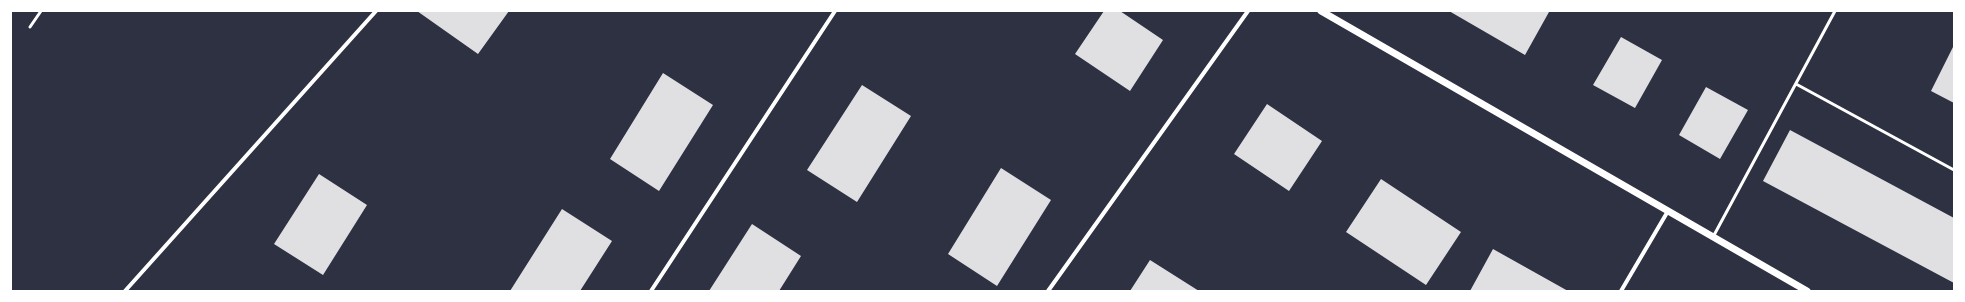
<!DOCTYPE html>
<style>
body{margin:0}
#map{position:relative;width:1965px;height:302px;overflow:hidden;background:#2d3142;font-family:"DejaVu Sans",sans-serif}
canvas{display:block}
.frame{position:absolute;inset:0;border:12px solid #fff;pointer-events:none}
</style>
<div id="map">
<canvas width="1965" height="302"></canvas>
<div class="frame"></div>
</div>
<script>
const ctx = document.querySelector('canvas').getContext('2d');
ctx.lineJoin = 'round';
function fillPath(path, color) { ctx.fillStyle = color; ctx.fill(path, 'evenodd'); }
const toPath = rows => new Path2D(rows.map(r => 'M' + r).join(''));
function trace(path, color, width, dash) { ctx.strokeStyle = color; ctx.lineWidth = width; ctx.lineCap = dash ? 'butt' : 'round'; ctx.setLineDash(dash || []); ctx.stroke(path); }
fillPath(toPath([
 [417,11,509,11,478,54],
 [1104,11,1120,11,1163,40,1130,91,1075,54],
 [1449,11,1547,11,1549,12,1525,55],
 [1621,37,1662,60,1635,108,1593,85],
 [1954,45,1954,103,1931,91],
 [663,73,713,105,659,191,610,159],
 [862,85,911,116,857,202,807,170],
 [1706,87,1748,110,1720,159,1679,135],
 [1267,104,1322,141,1289,191,1234,154],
 [1790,130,1954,218,1954,283,1763,181],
 [1001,168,1051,200,997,286,948,254],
 [319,174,367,205,323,275,274,244],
 [1381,179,1461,232,1426,285,1346,232],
 [562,209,612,241,580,291,510,291],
 [752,224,801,256,779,291,709,291],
 [1493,249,1568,291,1470,291],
 [1150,260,1199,291,1130,291]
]), '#e0e0e3');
trace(toPath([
 [30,27,41,11],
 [1796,84,1954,170],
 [1713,237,1835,11]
]), '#fff', 3);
trace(toPath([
 [125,291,376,11],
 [651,291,835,11],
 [1048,291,1248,11],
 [1621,291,1668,211]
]), '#fff', 4);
trace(toPath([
 [1321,11,1807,291]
]), '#fff', 7);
</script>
